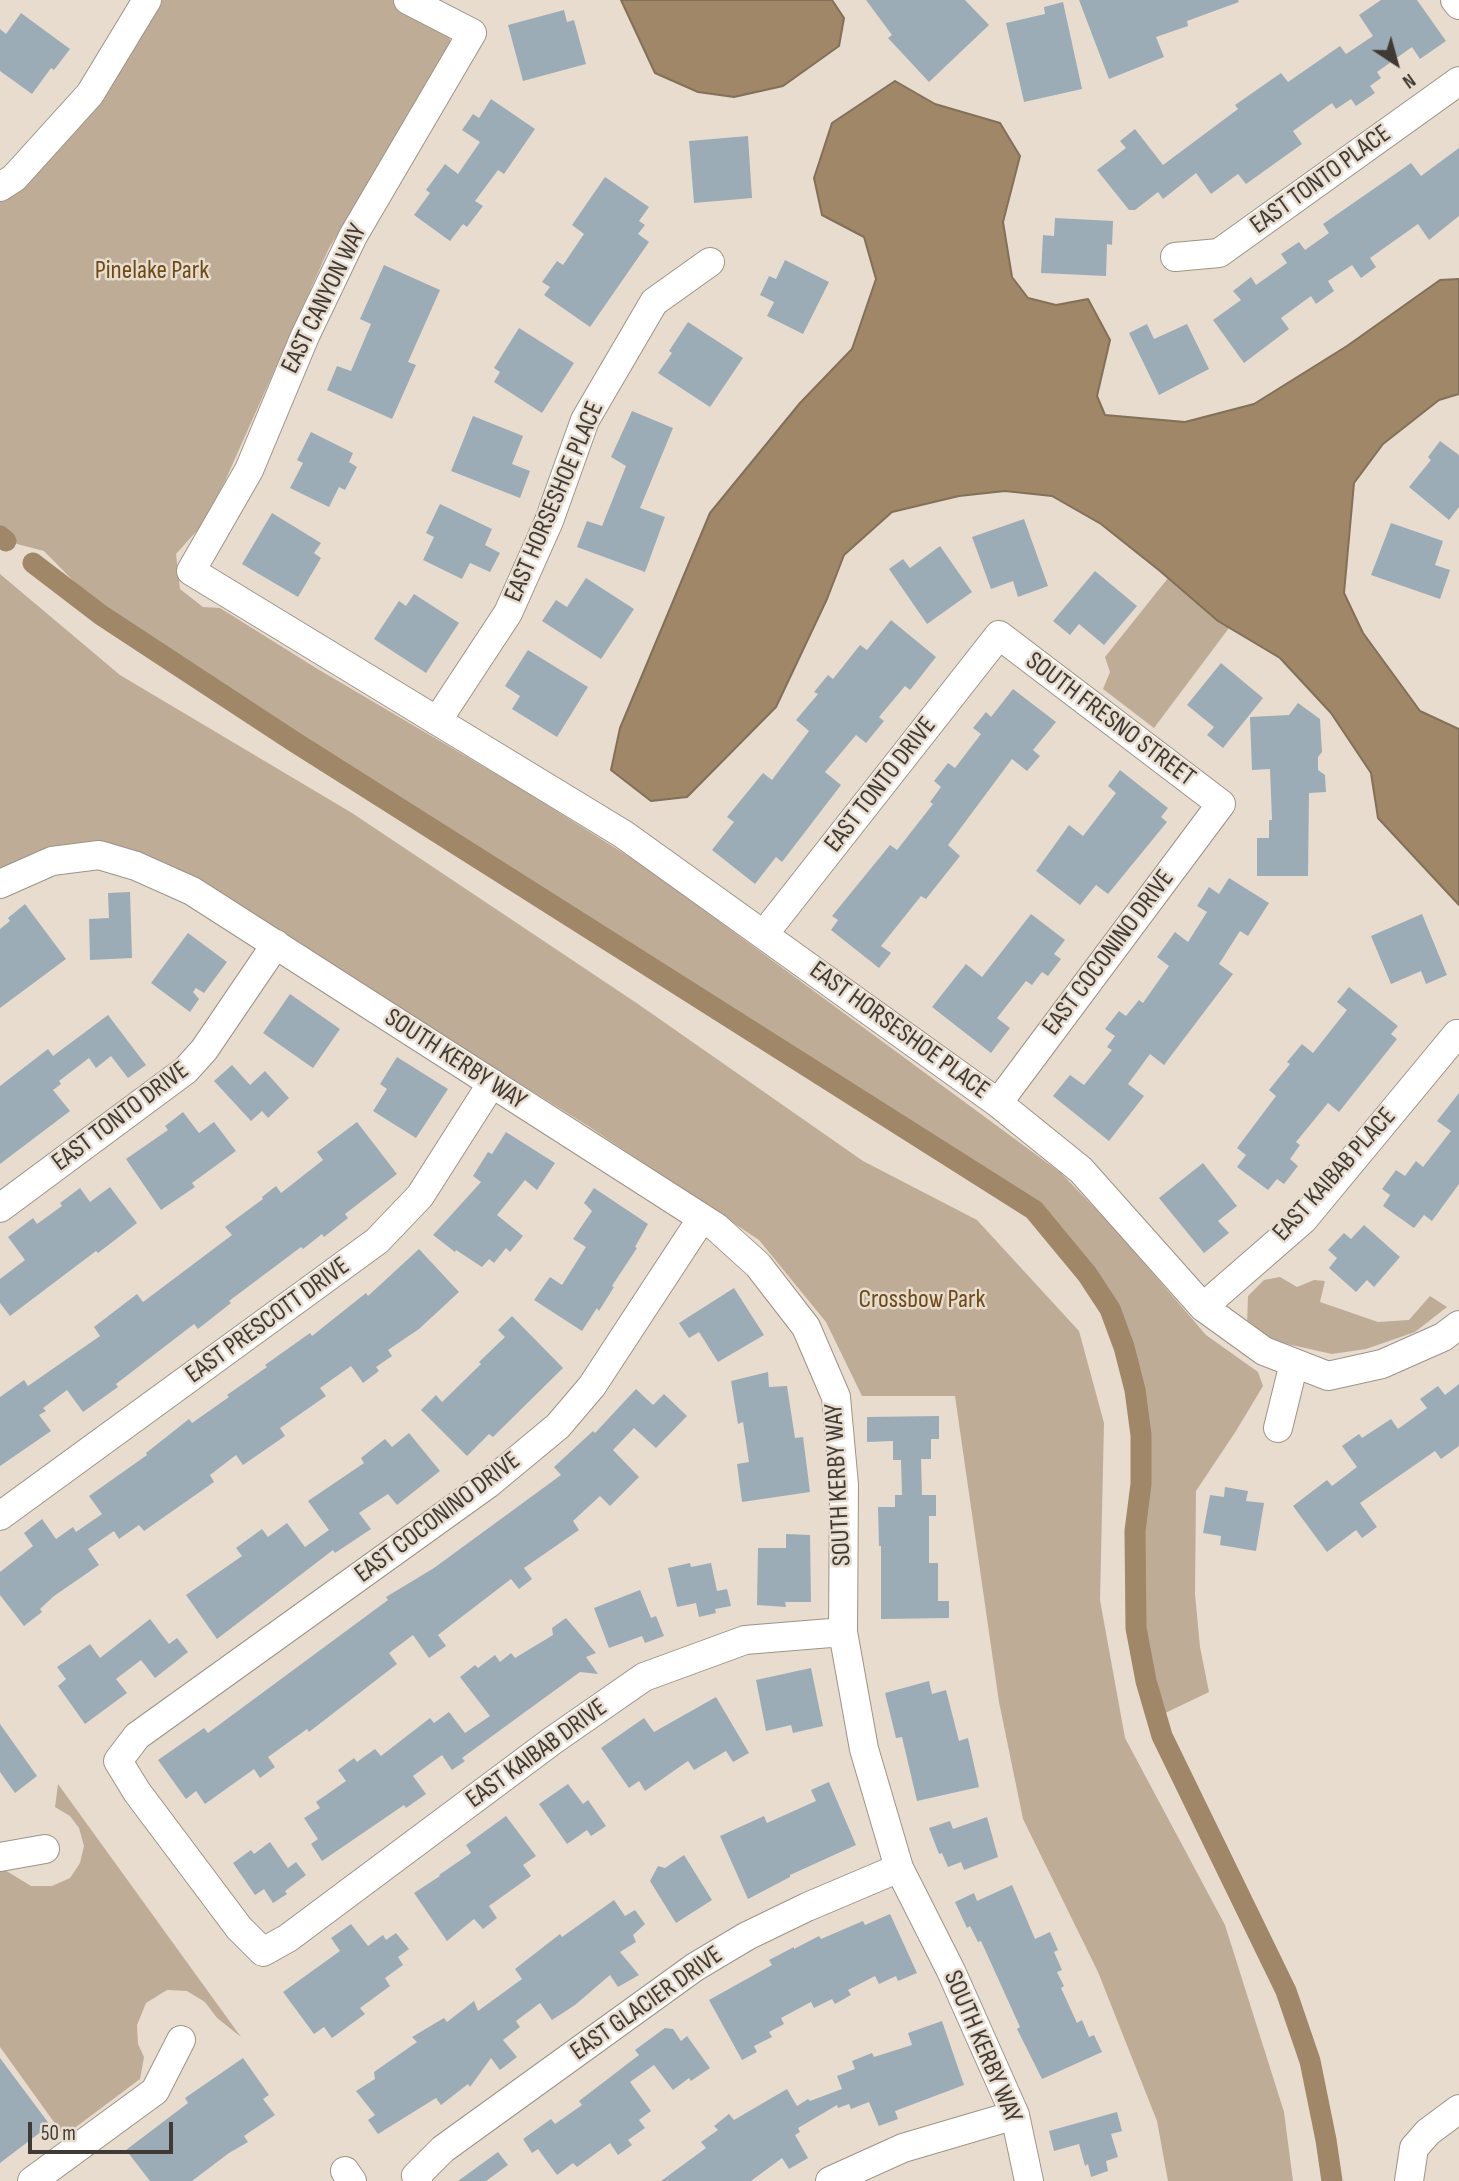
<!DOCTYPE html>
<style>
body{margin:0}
#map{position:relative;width:1459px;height:2181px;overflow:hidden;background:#e8dcce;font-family:"Sofia Sans Condensed",sans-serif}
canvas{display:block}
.north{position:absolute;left:1361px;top:28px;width:70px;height:70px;-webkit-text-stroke:5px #e8dcce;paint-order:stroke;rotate:144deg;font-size:19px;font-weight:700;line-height:28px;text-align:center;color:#3f3a34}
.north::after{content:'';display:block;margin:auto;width:24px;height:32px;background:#3f3a34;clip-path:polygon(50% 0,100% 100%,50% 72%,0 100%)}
.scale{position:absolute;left:28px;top:2122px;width:145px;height:32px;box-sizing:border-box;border:4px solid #3f3a34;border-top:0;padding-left:9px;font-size:21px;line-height:24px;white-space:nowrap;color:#3f3a34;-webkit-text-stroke:5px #e8dcce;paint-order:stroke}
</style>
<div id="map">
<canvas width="1459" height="2181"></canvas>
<div class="north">N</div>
<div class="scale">50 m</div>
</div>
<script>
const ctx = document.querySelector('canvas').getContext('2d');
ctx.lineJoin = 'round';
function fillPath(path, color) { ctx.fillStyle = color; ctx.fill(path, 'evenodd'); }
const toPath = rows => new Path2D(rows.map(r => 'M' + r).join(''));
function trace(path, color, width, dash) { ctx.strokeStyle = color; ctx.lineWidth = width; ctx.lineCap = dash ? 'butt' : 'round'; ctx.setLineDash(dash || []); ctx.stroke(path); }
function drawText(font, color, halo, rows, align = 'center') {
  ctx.font = font + ' "Sofia Sans Condensed",sans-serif'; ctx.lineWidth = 5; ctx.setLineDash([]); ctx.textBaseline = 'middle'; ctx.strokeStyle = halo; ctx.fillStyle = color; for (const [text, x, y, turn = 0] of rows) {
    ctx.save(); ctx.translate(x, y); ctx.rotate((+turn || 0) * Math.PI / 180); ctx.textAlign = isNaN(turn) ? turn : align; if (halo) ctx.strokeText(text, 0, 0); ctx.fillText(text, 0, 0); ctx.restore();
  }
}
fillPath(toPath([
 [161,0,393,0,447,32,453,47,329,248,225,481,203,524,176,554,180,589,203,607,220,608,316,668,523,790,644,866,1061,1173,1113,1227,1206,1335,1258,1372,1263,1386,1236,1431,1196,1491,1195,1594,1200,1647,1209,1692,1159,1716,1147,1672,1140,1628,1140,1554,1146,1466,1138,1386,1121,1326,1108,1299,1067,1242,1039,1212,981,1172,169,656,99,607,44,551,17,544,0,530,0,197],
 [0,574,120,675,352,813,638,1004,863,1161,977,1220,1079,1331,1104,1423,1100,1600,1125,1738,1225,1925,1284,2112,1293,2181,1168,2181,1157,2121,1098,1972,1023,1819,999,1702,955,1396,862,1396,826,1322,759,1240,585,1124,221,898,101,845,0,877],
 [1168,578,1229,628,1154,728,1103,689,1110,672,1105,657],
 [1280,1277,1297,1287,1314,1280,1325,1281,1320,1302,1378,1322,1409,1320,1430,1296,1447,1307,1415,1332,1366,1349,1332,1354,1269,1340,1247,1326,1248,1296,1264,1280],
 [58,1784,241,2037,217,2018,205,2002,187,1991,167,1990,146,2003,137,2025,138,2044,144,2057,140,2079,64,2136,0,2047,0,1867,31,1886,52,1886,70,1878,80,1863,84,1846,79,1828,70,1816,55,1807]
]), '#beac96');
const water = toPath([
 [621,0,832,0,844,18,839,46,783,86,734,97,698,92,655,73,621,0],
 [895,81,935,104,1000,123,1020,156,1003,222,1012,277,1028,298,1056,305,1088,299,1110,340,1097,396,1105,415,1185,422,1254,404,1347,346,1440,280,1459,279,1459,394,1439,400,1383,444,1354,483,1344,593,1363,633,1420,711,1459,729,1459,905,1378,818,1371,773,1331,713,1280,658,1218,621,1160,571,1101,524,1052,496,1005,491,959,496,892,512,844,555,827,599,776,707,687,797,651,801,611,770,620,728,710,513,800,403,852,349,876,279,864,237,822,215,814,178,832,123,895,81]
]);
fillPath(water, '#9f8768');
trace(water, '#827058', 2);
trace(toPath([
 [0,536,6,541],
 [33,563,101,615,293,741,1034,1210,1087,1274,1110,1309,1124,1347,1135,1390,1141,1435,1141,1484,1135,1531,1136,1628,1146,1681,1162,1736,1286,1991,1310,2061,1326,2140,1332,2181]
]), '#9f8768', 21);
fillPath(toPath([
 [866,0,965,0,989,25,929,82,888,38,892,35],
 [1079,0,1238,0,1239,2,1187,21,1188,26,1156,37,1164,57,1109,79],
 [1381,0,1417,0,1446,41,1420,59,1412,47,1377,72,1381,78,1370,86,1375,93,1356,106,1351,99,1336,109,1332,103,1293,131,1302,144,1246,184,1238,174,1211,194,1196,173,1163,199,1158,192,1135,210,1129,210,1097,170,1126,148,1120,141,1135,129,1163,165,1238,109,1235,105,1281,73,1288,82,1340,46,1346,54,1373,36,1359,15],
 [1063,2,1082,89,1024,102,1006,23,1045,14,1044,7],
 [564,10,567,22,574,20,586,64,523,81,508,25],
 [21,13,70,49,54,70,51,68,32,94,0,71,0,29,6,34],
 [491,99,535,129,504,174,498,170,475,201,483,206,467,227,463,224,450,241,414,215,430,193,426,190,445,164,458,174,480,142,462,130,473,114,479,118],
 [748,136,752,198,694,203,689,141],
 [1459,148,1459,216,1429,240,1418,224,1370,258,1376,267,1361,278,1352,265,1328,281,1334,291,1316,304,1311,296,1281,318,1289,329,1244,363,1213,320,1241,300,1233,291,1251,277,1256,285,1287,263,1281,254,1299,242,1305,250,1329,233,1323,224,1411,163,1421,176],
 [605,177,649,207,639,221,645,225,638,234,649,242,590,327,544,295,550,287,542,282,557,261,563,265,584,234,572,225],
 [1055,218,1113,221,1112,245,1107,244,1106,276,1041,273,1043,235,1054,236],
 [785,260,829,282,803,334,767,316,774,302,760,295,769,276,776,279],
 [384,265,440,290,408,362,416,365,392,419,327,390,337,366,351,371,371,324,360,319],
 [688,322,743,358,710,407,658,373,672,353,669,351],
 [1147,324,1154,339,1187,324,1209,369,1159,395,1129,333],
 [519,328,574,363,542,413,494,382,500,372,494,368],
 [632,411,673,428,640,508,665,517,645,572,577,547,587,521,602,526,626,466,611,457],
 [473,416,523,436,512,464,530,471,520,498,451,471],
 [311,432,353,453,349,462,357,467,345,490,339,487,329,507,290,488,303,463,297,460],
 [1440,441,1459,455,1459,507,1449,520,1409,487,1431,460,1428,457],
 [440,504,492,529,485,545,500,553,490,572,470,563,462,579,423,560,434,537,426,533],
 [272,513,321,543,314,553,321,558,298,597,242,564],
 [1024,519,1048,586,1018,597,1013,581,991,589,972,537],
 [1391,523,1443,541,1435,565,1450,570,1440,599,1371,575],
 [940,546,972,592,927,624,889,569,903,559,910,568],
 [1095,571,1137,606,1104,645,1079,624,1070,635,1053,621],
 [586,578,634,609,601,659,542,621,556,600,567,607],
 [414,594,459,623,426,673,374,639,399,601,406,606],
 [891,620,936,657,910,690,905,686,879,717,884,721,866,743,856,735,825,772,841,785,782,862,776,857,755,884,712,850,734,822,727,817,763,773,772,780,809,731,796,720,818,694,814,692,828,675,833,679,860,645,867,650],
 [528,650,588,687,557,737,512,709,520,696,505,686],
 [1221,663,1263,698,1223,748,1207,735,1214,727,1187,705],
 [1013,689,1056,722,1033,750,1040,756,1027,771,1012,759,948,845,960,856,926,899,921,896,881,946,891,953,879,968,831,930,838,920,832,916,890,845,897,850,933,804,930,802,941,787,934,781,948,763,955,768,981,734,973,728,986,712,991,717],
 [1298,703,1320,719,1322,752,1318,757,1318,770,1325,775,1326,792,1309,793,1308,876,1257,876,1257,838,1269,838,1269,820,1272,820,1270,769,1252,770,1250,717,1289,715],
 [1120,770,1168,808,1161,817,1167,822,1108,894,1096,885,1080,905,1036,871,1069,825,1083,836,1116,793,1108,786],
 [1229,878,1269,903,1248,936,1240,931,1219,964,1233,974,1164,1065,1150,1054,1128,1084,1144,1096,1109,1141,1053,1096,1070,1075,1084,1085,1112,1050,1107,1047,1115,1036,1105,1029,1119,1011,1126,1016,1139,1000,1143,1003,1169,966,1157,957,1175,932,1188,942,1207,912,1197,906,1209,887,1219,894],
 [130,892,132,958,90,960,89,919,109,918,108,893],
 [25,904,66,959,0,1008,0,929,10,921,8,918],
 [1031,914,1065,940,1054,954,1061,959,1048,976,1042,972,1032,985,1026,981,997,1018,1010,1028,991,1053,932,1007,966,964,982,977],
 [1422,914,1447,975,1426,984,1421,971,1391,984,1371,936],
 [188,933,227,962,204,993,196,988,193,992,199,999,190,1012,151,983],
 [1349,987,1398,1026,1391,1034,1397,1039,1339,1112,1328,1103,1296,1142,1300,1145,1290,1159,1298,1166,1284,1184,1277,1179,1268,1190,1237,1167,1246,1155,1237,1148,1276,1096,1269,1090,1290,1064,1287,1062,1302,1044,1313,1053,1347,1010,1337,1002],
 [290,994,340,1029,313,1068,263,1033],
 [108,1015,146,1065,128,1078,111,1056,96,1068,89,1058,59,1081,61,1084,53,1090,70,1111,0,1164,0,1086,48,1049,53,1056],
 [397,1057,448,1089,416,1138,373,1111,387,1089,380,1084],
 [232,1065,250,1085,265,1071,289,1098,268,1118,262,1111,251,1121,214,1081],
 [1459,1093,1459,1184,1432,1221,1424,1215,1414,1228,1383,1206,1390,1195,1382,1189,1396,1170,1405,1176,1416,1161,1423,1167,1451,1131,1437,1121],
 [183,1112,199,1133,214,1122,236,1151,192,1183,195,1187,161,1210,126,1159,168,1130,165,1126],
 [357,1122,397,1174,345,1214,348,1218,324,1237,322,1234,303,1249,301,1247,229,1301,231,1303,198,1329,194,1324,116,1384,118,1387,83,1412,67,1390,43,1408,46,1411,39,1415,51,1431,0,1466,0,1397,24,1380,28,1386,100,1336,94,1327,137,1294,143,1302,232,1235,225,1227,263,1199,262,1197,276,1186,281,1193,323,1160,317,1152],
 [506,1132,555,1163,537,1190,525,1180,497,1215,523,1236,510,1252,506,1248,494,1263,489,1259,482,1267,456,1250,455,1252,433,1235,481,1182,473,1176,488,1152,492,1154],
 [1203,1163,1237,1206,1218,1221,1229,1233,1204,1253,1159,1198],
 [110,1187,137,1223,98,1253,96,1251,10,1316,0,1303,0,1279,25,1260,8,1237,33,1218,37,1224,62,1206,60,1203,80,1188,90,1202],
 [594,1188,648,1224,635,1247,637,1248,612,1286,614,1287,599,1311,597,1308,582,1331,534,1300,550,1277,562,1285,586,1247,573,1239,592,1211,584,1203],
 [1364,1225,1400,1257,1374,1287,1367,1280,1356,1292,1329,1268,1337,1258,1328,1250,1344,1233,1351,1239],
 [419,1249,459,1292,419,1329,388,1350,392,1356,376,1367,379,1371,363,1383,351,1366,320,1388,326,1396,280,1428,285,1436,243,1465,236,1455,210,1475,214,1482,144,1531,139,1525,119,1539,114,1531,88,1549,99,1565,54,1596,40,1609,42,1612,24,1626,0,1595,0,1572,33,1546,24,1533,42,1519,56,1539,73,1527,76,1532,102,1514,89,1496,147,1455,146,1453,189,1419,192,1423,229,1397,227,1395,267,1367,265,1365,310,1333,312,1336,366,1293,368,1296],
 [734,1288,764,1335,718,1362,699,1332,689,1338,679,1323],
 [512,1316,563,1368,493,1437,489,1434,467,1456,421,1410,436,1395,442,1402,481,1364,479,1362,505,1337,498,1330],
 [768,1372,769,1387,787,1386,795,1438,803,1437,810,1492,742,1502,737,1464,749,1462,743,1422,738,1424,731,1381],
 [1459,1384,1459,1446,1441,1459,1435,1451,1360,1503,1377,1527,1362,1538,1356,1530,1327,1552,1293,1506,1327,1480,1332,1486,1357,1467,1342,1446,1359,1434,1362,1438,1391,1419,1398,1429,1427,1408,1420,1399,1438,1386,1445,1395],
 [636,1389,653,1405,664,1394,687,1416,656,1448,634,1428,613,1450,639,1477,610,1506,600,1496,573,1521,579,1530,524,1568,532,1579,519,1589,511,1579,438,1635,446,1646,429,1658,413,1635,389,1653,397,1664,309,1732,307,1729,268,1757,275,1767,260,1778,254,1769,205,1804,196,1791,186,1799,158,1760,204,1728,208,1733,388,1600,386,1597,434,1568,561,1475,554,1467,593,1431,595,1433],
 [939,1416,939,1439,931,1439,931,1459,921,1459,922,1495,936,1495,936,1516,929,1516,929,1563,938,1563,938,1601,949,1601,949,1618,881,1619,881,1546,879,1546,878,1507,895,1507,895,1495,902,1495,901,1460,893,1460,893,1441,867,1442,867,1417],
 [409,1433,440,1471,397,1505,388,1494,359,1513,371,1529,335,1553,333,1550,217,1639,186,1595,242,1556,236,1548,262,1529,268,1537,287,1523,305,1547,329,1530,308,1501,364,1463,361,1458,385,1439,392,1447],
 [1225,1487,1248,1491,1246,1501,1264,1503,1256,1551,1220,1545,1221,1536,1203,1533,1210,1495,1224,1497],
 [786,1534,810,1535,811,1602,785,1602,786,1607,757,1605,758,1548,786,1548],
 [690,1563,691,1567,711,1563,717,1591,727,1589,731,1606,715,1609,716,1613,699,1617,696,1603,677,1607,668,1568],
 [640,1590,651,1618,656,1616,664,1636,645,1643,642,1636,609,1648,594,1608],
 [566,1618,596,1653,586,1657,598,1674,580,1672,462,1758,465,1761,452,1770,442,1755,413,1776,426,1794,406,1808,404,1805,322,1861,311,1844,318,1839,304,1818,320,1808,316,1802,346,1781,338,1770,354,1758,357,1762,375,1749,381,1756,430,1718,434,1723,449,1712,465,1733,490,1716,460,1677,475,1665,478,1668,495,1655,500,1662,511,1653,515,1658,553,1635,552,1628],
 [150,1619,169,1644,177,1638,188,1652,155,1678,141,1660,116,1679,127,1693,85,1724,58,1686,66,1679,57,1667,90,1644,100,1658],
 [811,1668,823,1726,793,1733,791,1725,766,1731,756,1680],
 [929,1681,932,1694,946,1690,959,1741,968,1738,979,1787,917,1801,902,1737,896,1738,885,1693],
 [716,1697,749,1753,733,1762,726,1751,694,1770,688,1761,645,1791,639,1781,629,1788,601,1748,644,1718,654,1732],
 [0,1724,37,1776,15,1793,0,1772],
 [829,1782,856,1845,790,1875,790,1877,748,1899,720,1836,764,1816,767,1823,816,1801,811,1790],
 [568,1784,583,1804,588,1800,606,1826,591,1836,587,1830,567,1844,539,1804],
 [506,1816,536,1856,523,1865,531,1876,489,1906,497,1918,483,1929,474,1919,447,1941,414,1893,440,1876,439,1875,471,1853,466,1845],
 [987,1817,998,1857,964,1870,961,1862,948,1867,942,1853,939,1854,929,1828,950,1821,953,1829],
 [270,1842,288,1868,296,1862,306,1875,285,1891,287,1894,273,1903,264,1889,255,1895,233,1863,251,1850,254,1854],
 [684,1855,712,1900,676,1923,650,1881,658,1866,665,1868],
 [1012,1885,1035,1939,1050,1932,1058,1950,1054,1952,1062,1970,1057,1972,1064,1986,1061,1988,1077,2023,1082,2020,1089,2037,1094,2035,1102,2052,1042,2079,1017,2029,1020,2027,981,1941,978,1942,970,1926,967,1928,955,1902,974,1893,977,1901],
 [614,1900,625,1916,635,1910,645,1924,633,1935,636,1942,620,1952,639,1975,618,1987,610,1975,575,2005,552,2020,540,2003,516,2021,520,2027,503,2040,517,2057,500,2070,491,2058,470,2087,468,2084,441,2105,436,2098,378,2134,368,2120,375,2115,356,2091,375,2079,374,2072,417,2042,412,2037,444,2018,447,2022,474,2001,478,2011,522,1979,515,1969,560,1934,562,1937],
 [890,1914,917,1973,898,1981,896,1976,879,1984,875,1976,848,1990,851,1995,835,2004,832,1999,814,2008,811,2002,781,2018,784,2024,769,2032,772,2037,754,2046,757,2052,742,2060,709,2000,772,1965,769,1960,794,1947,794,1949,819,1936,821,1939,863,1921,865,1925],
 [351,1924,368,1946,383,1935,386,1940,396,1933,409,1949,398,1957,403,1965,385,1978,390,1986,360,2008,365,2014,332,2038,324,2027,314,2034,283,1992,340,1951,331,1938],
 [942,2021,964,2085,895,2111,898,2119,879,2126,869,2102,851,2109,849,2104,838,2108,837,2105,798,2128,800,2132,795,2135,808,2158,789,2169,782,2158,751,2181,661,2181,706,2148,701,2142,718,2130,714,2126,729,2114,734,2120,787,2089,797,2106,808,2099,810,2101,842,2089,837,2076,855,2069,852,2061,872,2053,874,2057,912,2045,908,2033],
 [665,2028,673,2029,681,2041,687,2036,710,2068,691,2081,689,2078,673,2090,654,2065,630,2082,651,2111,639,2120,645,2128,628,2140,632,2145,618,2155,610,2143,577,2167,573,2163,557,2175,538,2149,532,2153,523,2139,551,2119,555,2124,582,2105,579,2101,639,2055,635,2050],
 [0,2058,50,2125,0,2163],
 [243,2058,269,2095,263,2099,275,2115,244,2136,248,2142,229,2153,192,2181,150,2181,126,2150,188,2103,185,2098],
 [1117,2112,1122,2131,1111,2134,1118,2157,1106,2161,1108,2171,1091,2177,1088,2164,1085,2166,1079,2144,1054,2151,1049,2131],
 [498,2152,508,2165,486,2181,458,2181]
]), '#9cacb7');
const minor = toPath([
 [408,0,472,33,353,236,305,336,249,470,191,571,623,834,998,1103,1081,1170,1203,1307,1264,1351,1328,1376,1382,1364,1443,1337,1459,1325],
 [1455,0,1459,5],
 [0,187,14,178,90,94,147,0],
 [1175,257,1219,253,1459,81],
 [437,721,508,613,549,521,585,420,654,302,710,262],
 [0,884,52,861,99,855,136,866,192,891,716,1227,758,1265,806,1327,836,1397,844,1485,843,1632,864,1749,899,1868,951,1971,1015,2115,1029,2181],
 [764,934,999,635,1221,804,998,1103],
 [0,1208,186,1070,204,1050,276,944],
 [702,1218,592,1386,558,1426,488,1484,137,1736,118,1761,137,1792,239,1928,263,1952,288,1938,552,1741,644,1677,745,1640,843,1632],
 [1203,1307,1303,1220,1457,1034],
 [1278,1428,1294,1363],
 [0,1516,377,1241,420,1196,492,1083],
 [0,1857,45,1849],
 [345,2171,352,2181],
 [32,2181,155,2091,181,2040],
 [418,2181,416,2176,443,2149,695,1967,747,1936,807,1907,899,1868],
 [830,2181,903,2148,1015,2115],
 [1409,2181,1414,2148,1428,2132,1459,2109]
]);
trace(minor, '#9e9386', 30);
trace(minor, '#fff', 28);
drawText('26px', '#3f3a34', '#e8dcce', [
 ["EAST TONTO PLACE",1321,180,-36],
 ["EAST CANYON WAY",325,299,-64],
 ["EAST HORSESHOE PLACE",555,502,-67],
 ["SOUTH FRESNO STREET",1110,720,37],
 ["EAST TONTO DRIVE",881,785,-52],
 ["EAST COCONINO DRIVE",1109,953,-53],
 ["EAST HORSESHOE PLACE",899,1031,36],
 ["SOUTH KERBY WAY",455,1060,33],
 ["EAST TONTO DRIVE",121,1117,-37],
 ["EAST KAIBAB PLACE",1335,1175,-48],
 ["EAST PRESCOTT DRIVE",268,1321,-36],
 ["SOUTH KERBY WAY",839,1485,-93],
 ["EAST COCONINO DRIVE",438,1518,-37],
 ["EAST KAIBAB DRIVE",537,1754,-36],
 ["EAST GLACIER DRIVE",647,2004,-35],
 ["SOUTH KERBY WAY",982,2047,67]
]);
drawText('26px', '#6e4b16', '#e8dcce', [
 ["Pinelake Park",152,271],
 ["Crossbow Park",922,1300]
]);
</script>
